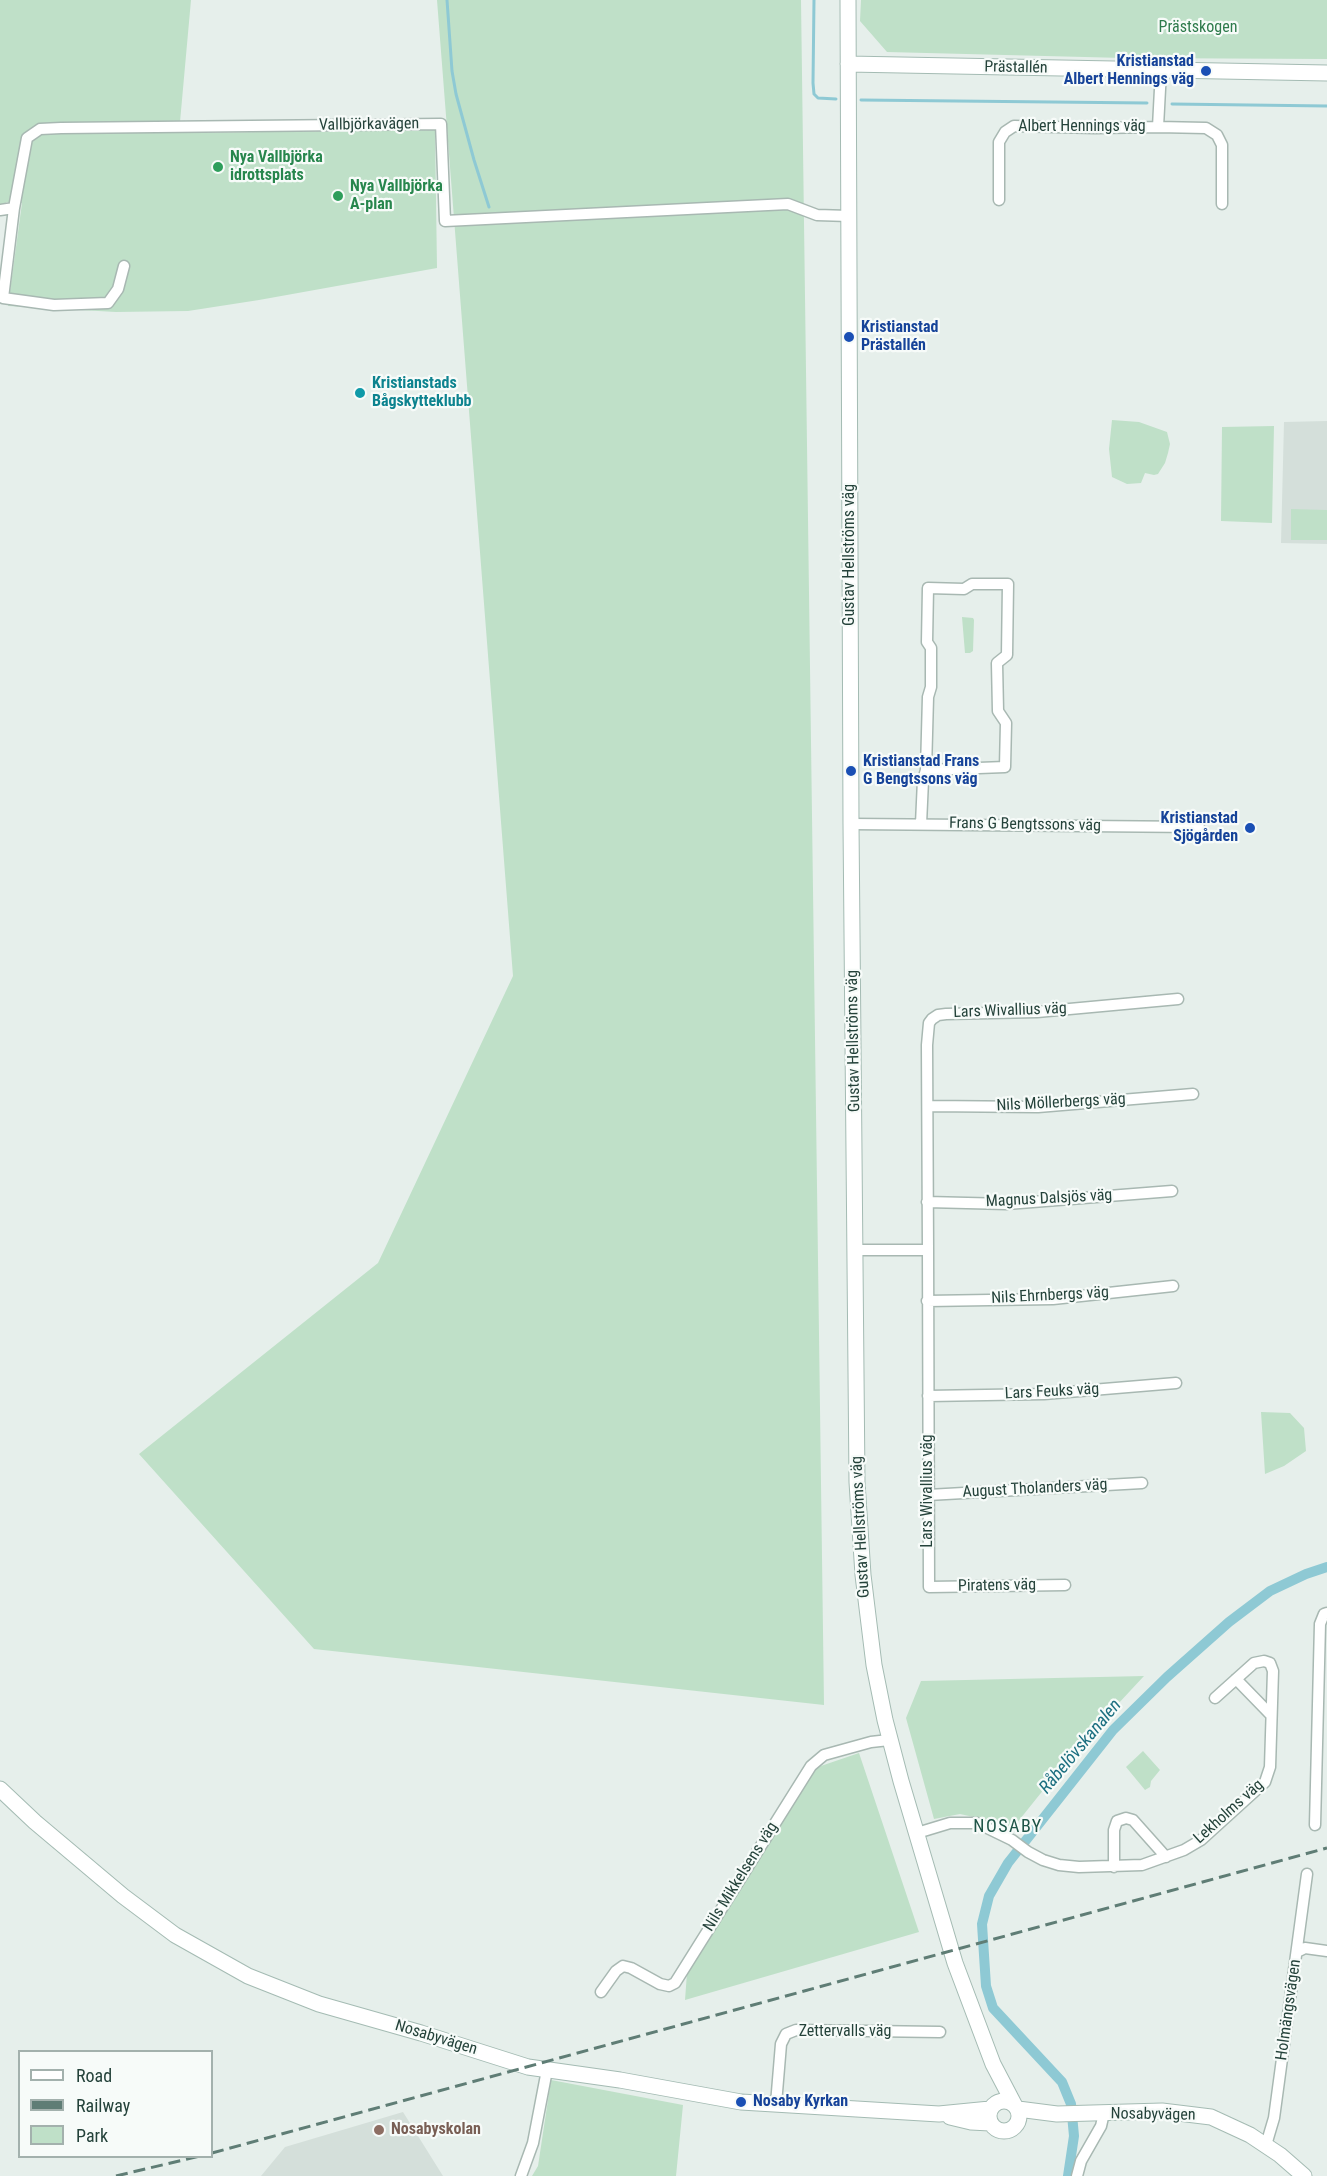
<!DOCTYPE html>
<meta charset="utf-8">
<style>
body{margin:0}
#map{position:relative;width:1327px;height:2176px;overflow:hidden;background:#e6efeb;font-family:"Roboto Condensed",sans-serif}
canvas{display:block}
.legend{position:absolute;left:18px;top:2050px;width:195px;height:108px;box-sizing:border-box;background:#f7fbf9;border:2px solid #a3b1ad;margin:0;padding:8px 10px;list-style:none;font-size:18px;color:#24423a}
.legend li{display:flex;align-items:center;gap:12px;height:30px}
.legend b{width:30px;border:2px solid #a3b1ad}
</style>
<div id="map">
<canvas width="1327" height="2176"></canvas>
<ul class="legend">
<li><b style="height:8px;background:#fff"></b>Road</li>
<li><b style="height:8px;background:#5f7d75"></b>Railway</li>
<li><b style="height:16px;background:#bfe0c8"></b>Park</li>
</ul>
</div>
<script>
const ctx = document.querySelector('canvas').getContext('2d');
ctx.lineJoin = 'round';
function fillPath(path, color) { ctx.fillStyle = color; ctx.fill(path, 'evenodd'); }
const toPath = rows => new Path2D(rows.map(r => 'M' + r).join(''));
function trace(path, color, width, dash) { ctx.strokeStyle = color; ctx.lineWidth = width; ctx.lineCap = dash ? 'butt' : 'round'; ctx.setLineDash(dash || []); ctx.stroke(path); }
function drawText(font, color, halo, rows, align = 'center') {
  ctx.font = font + ' "Roboto Condensed",sans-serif'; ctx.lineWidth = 4.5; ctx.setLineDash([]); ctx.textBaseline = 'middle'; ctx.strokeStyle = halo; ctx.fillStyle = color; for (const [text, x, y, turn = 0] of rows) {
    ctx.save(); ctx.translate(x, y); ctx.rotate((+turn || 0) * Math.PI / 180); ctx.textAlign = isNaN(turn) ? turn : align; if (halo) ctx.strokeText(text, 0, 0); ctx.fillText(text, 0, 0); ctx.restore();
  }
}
fillPath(toPath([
 [1327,421,1327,544,1281,543,1284,422],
 [403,2112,443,2176,261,2176,285,2147]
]), '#d4dfda');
fillPath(toPath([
 [0,0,191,0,179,133,435,130,437,268,259,300,188,311,116,312,8,306,22,203,7,202,0,207],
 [437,0,801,0,824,1705,314,1649,139,1454,378,1263,513,976],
 [861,0,1327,0,1327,59,1124,58,887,52,860,21],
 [1112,420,1139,422,1167,432,1170,444,1168,453,1165,463,1158,474,1154,475,1145,473,1141,483,1127,484,1112,477,1109,449],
 [1274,426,1272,523,1221,521,1222,427],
 [1291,509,1327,510,1327,540,1291,540],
 [962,617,973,618,974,620,973,651,970,653,965,653],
 [1261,1412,1290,1413,1304,1428,1306,1451,1284,1466,1265,1474],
 [1144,1676,1077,1748,1008,1834,987,1820,960,1814,934,1819,906,1718,921,1681],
 [1143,1751,1160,1770,1151,1781,1150,1787,1145,1790,1126,1767],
 [859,1753,919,1932,685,2000,687,1973,815,1768],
 [551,2080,683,2105,676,2176,532,2176,538,2166]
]), '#bfe0c8');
trace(toPath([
 [447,0,452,71,456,94,474,160,489,207],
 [814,0,813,83,814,94,818,98,836,99],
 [861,100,1147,103],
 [1172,104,1327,106]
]), '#8ec9d4', 3);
trace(toPath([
 [1068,2176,1074,2136,1071,2104,1062,2082,993,2008,986,1986,982,1924,989,1896,1008,1863,1113,1730,1167,1677,1229,1622,1270,1591,1306,1574,1327,1567]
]), '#8ec9d4', 10);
const street = toPath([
 [1158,127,1161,70],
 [999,200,999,142,1005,132,1014,126,1095,128,1158,127,1206,128,1217,135,1222,145,1222,204],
 [0,210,14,208],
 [124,266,118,289,108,303,54,305,3,298,14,208,27,138,40,129,61,128,441,124,445,221,788,204,817,215,849,216],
 [851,824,1199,827],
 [921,824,923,780,926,770,928,697,931,687,931,648,927,642,928,588,964,589,972,584,1008,584,1007,655,997,663,998,711,1006,723,1005,767,926,770],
 [928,1106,1038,1107,1193,1094],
 [927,1202,1007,1204,1172,1191],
 [856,1250,928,1250,927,1045,929,1023,932,1019,938,1015,946,1014,1037,1012,1178,999],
 [928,1250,929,1587,1065,1585],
 [927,1301,1053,1299,1173,1286],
 [928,1396,1044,1394,1176,1383],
 [928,1495,1142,1483],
 [1236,1679,1271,1715],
 [1315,1825,1320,1624,1324,1614,1327,1613],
 [917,1833,950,1823,977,1823,1012,1840,1028,1852,1043,1860,1059,1865,1079,1867,1142,1865,1184,1850,1201,1840,1265,1782,1270,1767,1273,1671,1270,1663,1264,1661,1254,1663,1215,1698],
 [1114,1867,1114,1830,1117,1821,1126,1818,1133,1820,1166,1857],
 [1297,1952,1305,1948,1327,1951],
 [601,1992,616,1971,623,1966,631,1968,660,1984,669,1986,675,1983,811,1766,824,1755,871,1742,889,1740],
 [776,2104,781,2044,786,2034,796,2030,940,2032],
 [1266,2145,1274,2118,1307,1874],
 [521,2176,533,2143,547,2070],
 [1077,2176,1081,2161,1101,2126,1104,2113]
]);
const secondary = toPath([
 [848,0,851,824,857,1482,863,1575,874,1665,885,1720,901,1781,955,1963,993,2064,1015,2106],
 [848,64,1327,73],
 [0,1789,35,1822,123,1896,175,1935,248,1976,319,2004,421,2033,528,2067,620,2080,741,2102,939,2114,990,2109],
 '989 2116a15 15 0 1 1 30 0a15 15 0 1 1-30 0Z',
 [1018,2109,1057,2114,1162,2111,1211,2117,1250,2135,1280,2155,1304,2176],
 [950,2117,971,2122,990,2123]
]);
trace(street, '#a8b8b2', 13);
trace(secondary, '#a4bbb3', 17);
trace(street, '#fff', 10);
trace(secondary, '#fff', 15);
trace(toPath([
 [212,2153,1327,1848],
 [116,2176,200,2156]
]), '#5f7d75', 3, [12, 6]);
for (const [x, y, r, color] of [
 [1206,71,6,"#1a4fb4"],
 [218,167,6,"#2e9e5b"],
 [338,196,6,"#2e9e5b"],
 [849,337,6,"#1a4fb4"],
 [360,393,6,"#0f9aa8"],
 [851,771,6,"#1a4fb4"],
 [1250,828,6,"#1a4fb4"],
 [741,2102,6,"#1a4fb4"],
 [379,2130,6,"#8d6e63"]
]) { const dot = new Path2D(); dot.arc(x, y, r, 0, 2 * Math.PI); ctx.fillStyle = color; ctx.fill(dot); trace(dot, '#f7fbf9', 2); }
drawText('16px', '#2d7a4b', '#f7fbf9', [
 ["Prästskogen",1198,28]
]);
drawText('bold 16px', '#164399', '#f7fbf9', [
 ["Kristianstad",1194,62,"right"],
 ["Albert Hennings väg",1194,80,"right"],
 ["Kristianstad",861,328],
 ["Prästallén",861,346],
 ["Kristianstad Frans",863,762],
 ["G Bengtssons väg",863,780],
 ["Kristianstad",1238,819,"right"],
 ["Sjögården",1238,837,"right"],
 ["Nosaby Kyrkan",753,2102]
], 'left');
drawText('16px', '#24423a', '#f7fbf9', [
 ["Prästallén",1016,68,1],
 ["Vallbjörkavägen",369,125,-1],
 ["Albert Hennings väg",1082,127],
 ["Gustav Hellströms väg",850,555,-90],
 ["Frans G Bengtssons väg",1025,825,1],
 ["Lars Wivallius väg",1010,1011,-2],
 ["Gustav Hellströms väg",854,1041,-91],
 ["Nils Möllerbergs väg",1061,1103,-3],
 ["Magnus Dalsjös väg",1049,1199,-3],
 ["Nils Ehrnbergs väg",1050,1296,-3],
 ["Lars Feuks väg",1052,1392,-3],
 ["August Tholanders väg",1035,1489,-3],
 ["Lars Wivallius väg",928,1491,-90],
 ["Gustav Hellströms väg",861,1527,-93],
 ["Piratens väg",997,1586,-1],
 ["Lekholms väg",1229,1812,-42],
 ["Nils Mikkelsens väg",741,1877,-58],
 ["Holmängsvägen",1289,2010,-82],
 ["Zettervalls väg",845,2032],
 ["Nosabyvägen",436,2038,17],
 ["Nosabyvägen",1153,2115,1]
]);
drawText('bold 16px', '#27864d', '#f7fbf9', [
 ["Nya Vallbjörka",230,158],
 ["idrottsplats",230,176],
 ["Nya Vallbjörka",350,187],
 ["A-plan",350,205]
], 'left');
drawText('bold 16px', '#0d838f', '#f7fbf9', [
 ["Kristianstads",372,384],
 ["Bågskytteklubb",372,402]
], 'left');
drawText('bold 16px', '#785e54', '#f7fbf9', [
 ["Nosabyskolan",391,2130]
], 'left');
drawText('italic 18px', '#1c6f80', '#f7fbf9', [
 ["Råbelövskanalen",1081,1747,-50]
]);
ctx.letterSpacing = '1.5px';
drawText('18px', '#1f5548', '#f7fbf9', [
 ["NOSABY",1008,1827]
]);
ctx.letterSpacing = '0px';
</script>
